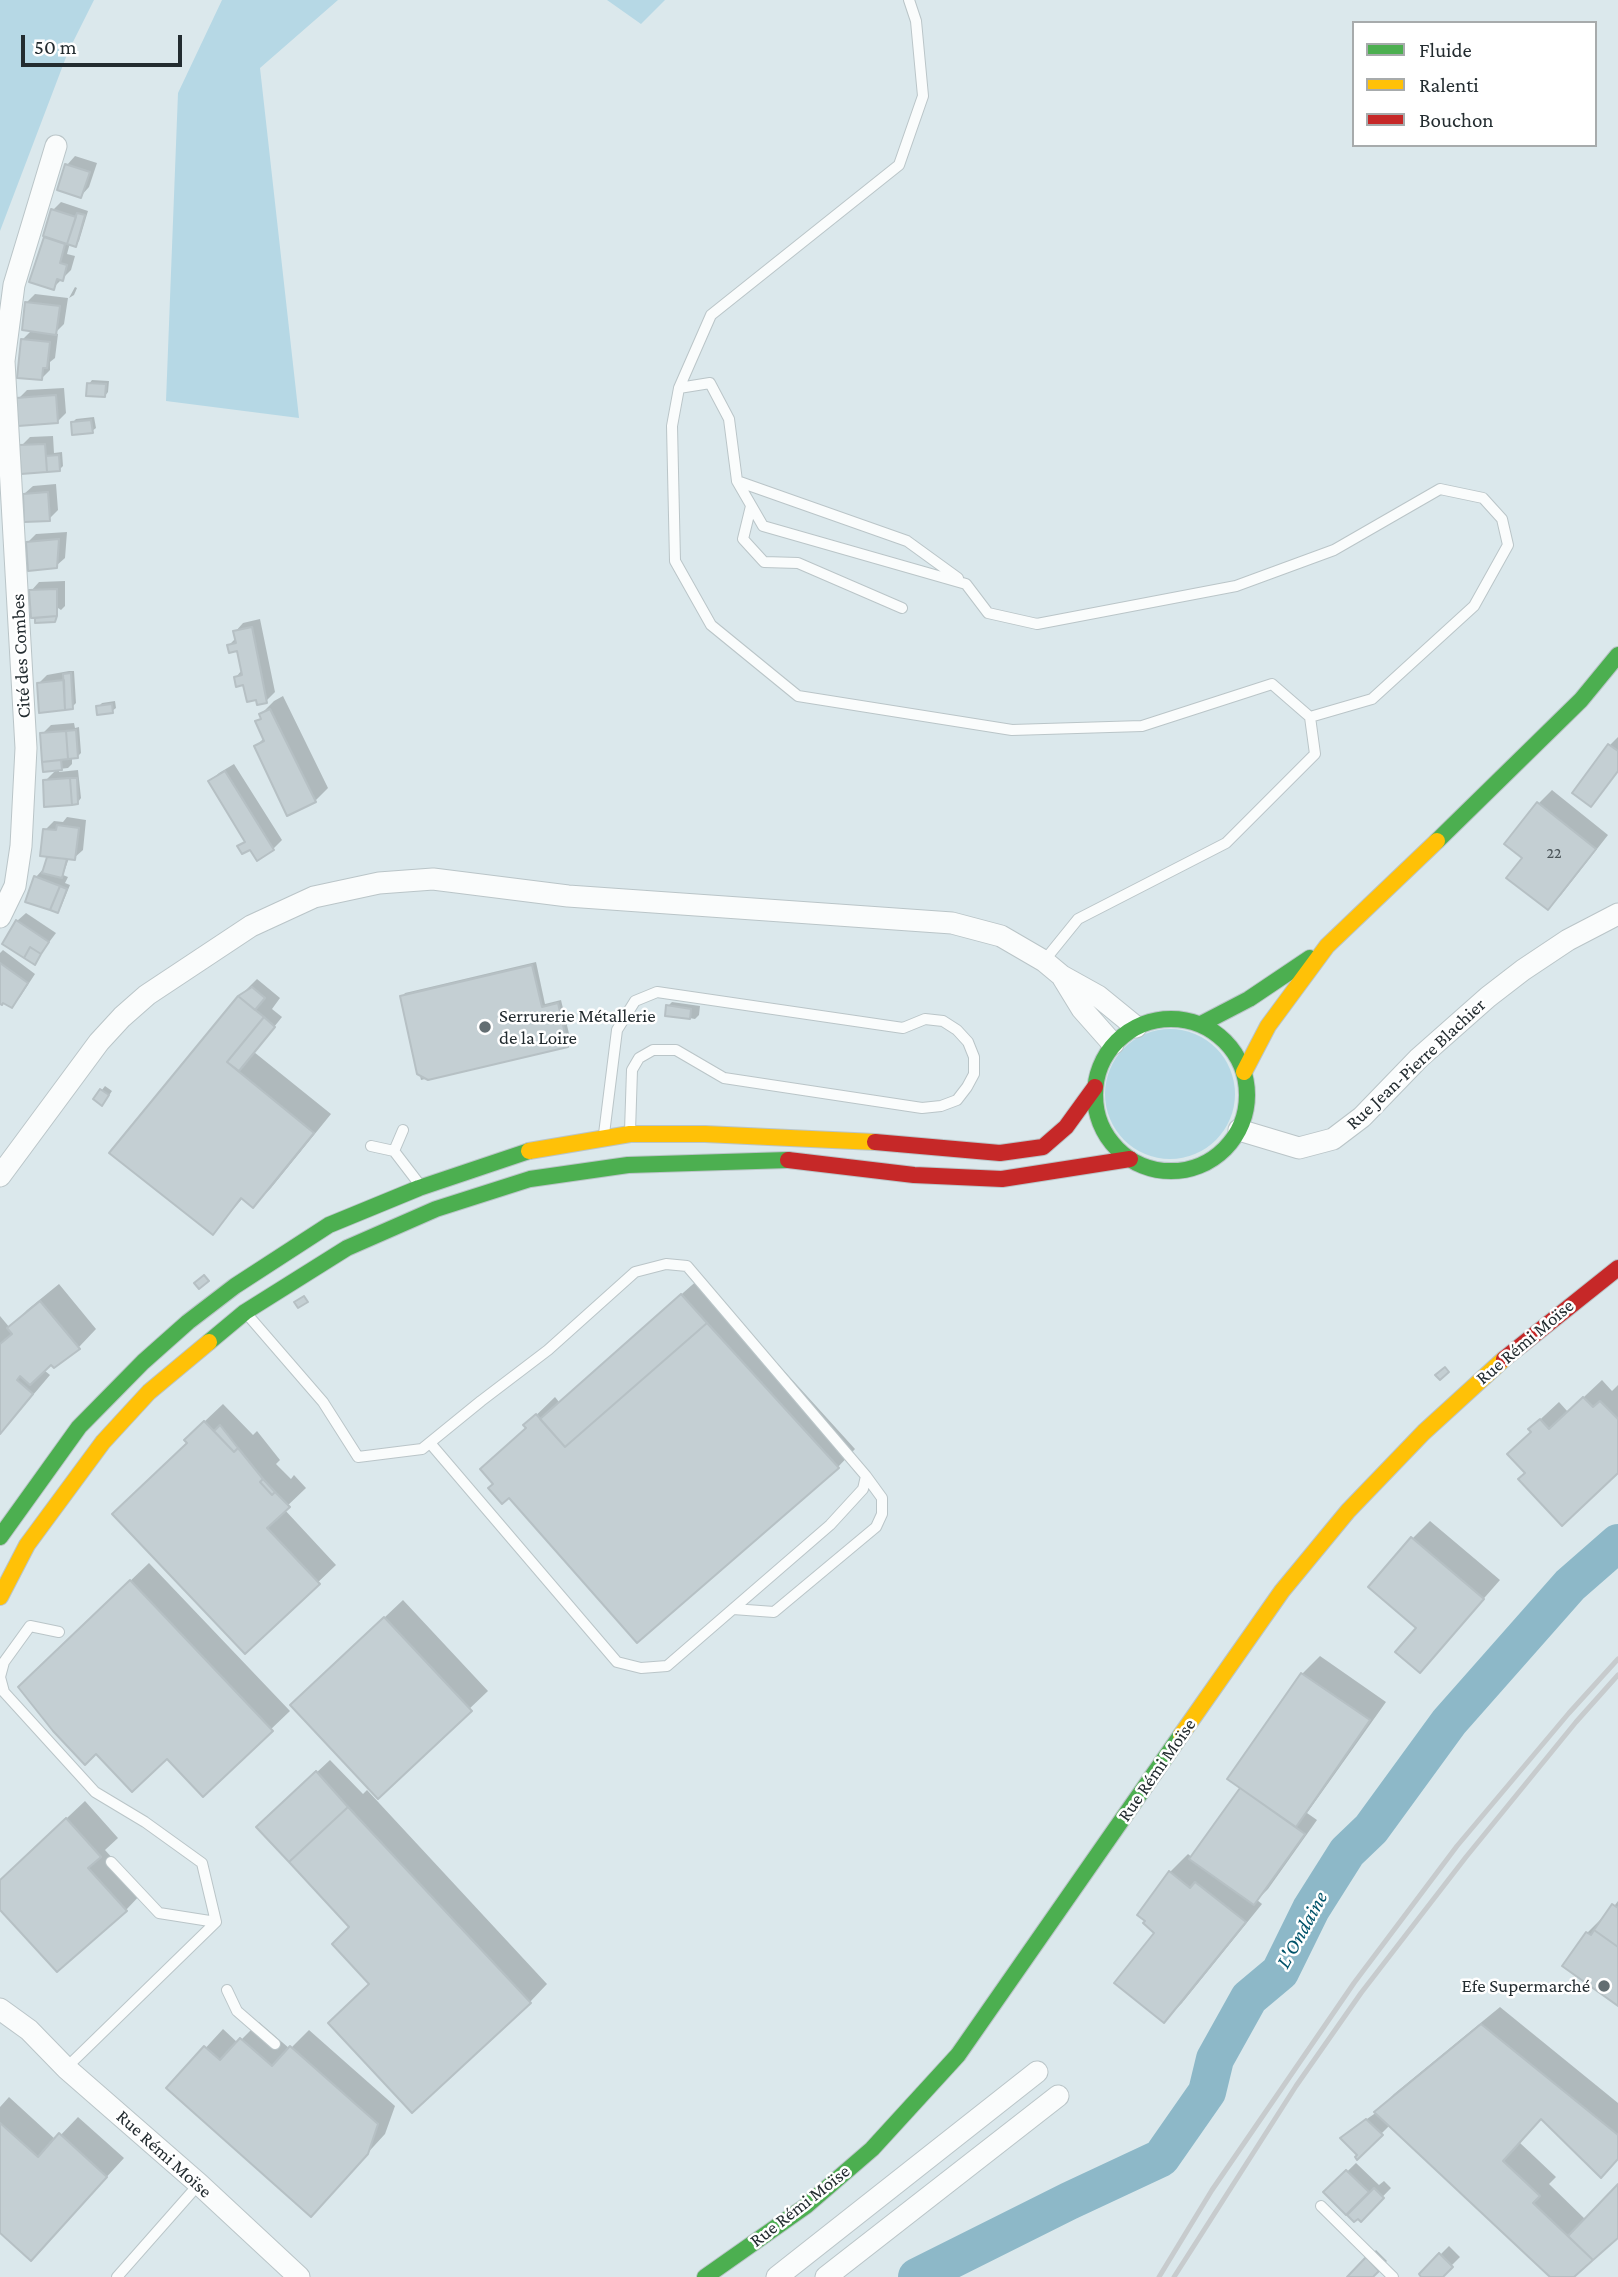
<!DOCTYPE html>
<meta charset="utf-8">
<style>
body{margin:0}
#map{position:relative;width:1618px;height:2277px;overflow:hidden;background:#dbe8ec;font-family:"Crimson Pro",serif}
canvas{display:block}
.legend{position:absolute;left:1352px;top:21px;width:245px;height:126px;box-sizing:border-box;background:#fff;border:2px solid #a7abac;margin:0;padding:9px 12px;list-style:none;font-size:21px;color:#232c30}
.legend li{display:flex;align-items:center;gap:14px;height:35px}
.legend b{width:35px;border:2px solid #a7abac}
.scale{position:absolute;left:21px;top:35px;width:161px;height:32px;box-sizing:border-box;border:4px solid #232c30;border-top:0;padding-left:9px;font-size:21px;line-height:24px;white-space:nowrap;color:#232c30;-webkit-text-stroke:5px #fff;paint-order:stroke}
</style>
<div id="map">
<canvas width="1618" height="2277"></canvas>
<ul class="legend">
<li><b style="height:9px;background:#4caf50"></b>Fluide</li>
<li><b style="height:9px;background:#ffc107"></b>Ralenti</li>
<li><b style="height:9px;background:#c62828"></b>Bouchon</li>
</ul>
<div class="scale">50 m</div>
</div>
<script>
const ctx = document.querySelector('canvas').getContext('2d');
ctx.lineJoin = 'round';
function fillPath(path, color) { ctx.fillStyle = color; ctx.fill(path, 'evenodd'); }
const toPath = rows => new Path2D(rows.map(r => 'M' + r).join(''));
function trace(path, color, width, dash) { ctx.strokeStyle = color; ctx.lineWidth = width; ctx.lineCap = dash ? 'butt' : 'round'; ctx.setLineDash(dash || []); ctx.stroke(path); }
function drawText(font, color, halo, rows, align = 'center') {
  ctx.font = font + ' "Crimson Pro",serif'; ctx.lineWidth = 5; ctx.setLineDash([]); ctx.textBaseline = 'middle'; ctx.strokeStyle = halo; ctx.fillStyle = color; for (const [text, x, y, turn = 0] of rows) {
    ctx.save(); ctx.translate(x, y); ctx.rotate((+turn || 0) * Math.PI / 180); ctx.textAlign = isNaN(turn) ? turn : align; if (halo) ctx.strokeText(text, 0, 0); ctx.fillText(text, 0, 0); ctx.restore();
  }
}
fillPath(toPath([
 [0,0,94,0,68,52,0,231],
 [222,0,338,0,260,68,299,418,166,401,178,93],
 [607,0,665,0,641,24],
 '1105 1094a65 65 0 1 1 130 0a65 65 0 1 1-130 0Z'
]), '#b6d8e5');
fillPath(toPath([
 [75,156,97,163,89,187,81,196,67,165],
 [61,202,88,211,79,241,76,245,70,243,67,254,75,256,71,270,53,288,41,254,53,210],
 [75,287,77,288,74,295,69,298],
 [35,294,68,298,64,324,55,333,58,334,55,358,50,362,50,370,41,379,23,339,32,330,26,303],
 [92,380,109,381,108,392,105,396,89,384],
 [64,388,66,413,57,422,18,399,27,390],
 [94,417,96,428,92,431,73,422,76,419],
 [53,436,54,453,62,452,63,466,59,470,23,472,21,446,30,437],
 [56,484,58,510,49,519,24,494,33,486],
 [67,532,65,558,56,566,28,542,36,534],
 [65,581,65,606,61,610,58,608,54,619,37,621,31,591,39,582],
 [260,619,275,692,266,701,236,677,242,670,238,649,229,645,236,638,235,632,243,623],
 [69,671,74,671,76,703,72,707,39,683,47,675],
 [283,696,328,788,315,801,256,746,264,738,257,722,262,717,261,714,274,701],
 [115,701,116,708,112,711,98,707,102,703],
 [74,723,75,728,79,727,81,753,77,757,72,757,72,764,68,768,59,769,59,772,78,770,81,798,78,802,45,781,57,769,44,770,42,734,51,725],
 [1618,737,1618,772,1591,805,1610,745],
 [234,764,282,840,273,849,240,846,246,840,210,781,219,773],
 [1552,790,1608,835,1561,895,1548,908,1524,857,1539,803],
 [67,817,86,820,83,850,74,858,69,858,63,875,68,877,65,883,70,885,61,907,58,911,36,877,45,867,51,856,45,830,54,821,63,822],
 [26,913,56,933,44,949,17,921],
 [3,950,35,974,20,997,12,1006,4,1001,0,1002,0,953],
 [536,962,545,1004,561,1000,571,1042,567,1046,421,1080,402,997,405,993],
 [257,979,280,998,272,1009,282,1017,254,1052,331,1114,271,1188,253,1206,243,1198,213,1232,112,1153,239,997],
 [672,1002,700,1006,699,1015,695,1019,667,1014,668,1006],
 [105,1086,112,1091,106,1100,95,1099],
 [700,1278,855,1449,838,1467,509,1496,495,1484,527,1427,526,1425,555,1397,559,1402],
 [59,1284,96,1329,79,1347,55,1366,52,1362,44,1370,50,1375,0,1434,0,1316,10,1328,27,1310],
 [1602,1380,1612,1391,1618,1385,1618,1470,1527,1472,1533,1432,1530,1429,1559,1402,1568,1412],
 [223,1404,253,1435,257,1431,280,1460,276,1464,291,1479,294,1475,306,1488,284,1509,336,1565,245,1652,189,1442,204,1422],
 [1430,1521,1500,1580,1420,1671,1412,1539],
 [149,1563,290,1711,203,1794,167,1756,38,1669],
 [403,1600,488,1691,378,1796,310,1688],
 [1320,1656,1386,1702,1307,1813,1317,1820,1268,1889,1257,1900,1262,1904,1182,2003,1164,2021,1157,1932,1140,1914,1170,1872,1188,1854,1193,1858,1241,1789,1230,1778,1302,1674],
 [330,1760,363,1794,367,1790,547,1984,530,2002,371,1984,351,1927,272,1814],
 [85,1801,118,1838,105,1850,143,1892,126,1910,0,1908,0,1881],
 [1618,1901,1618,2003,1565,1965,1587,1933,1601,1919,1603,1921],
 [1500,2007,1618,2103,1618,2159,1601,2176,1541,2118,1519,2142,1556,2177,1549,2184,1586,2220,1618,2186,1618,2235,1571,2277,1552,2277,1390,2125,1360,2155,1351,2130,1377,2112,1394,2094],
 [259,2022,290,2049,309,2030,395,2106,385,2134,311,2215,169,2088,223,2029,238,2043],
 [9,2097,56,2140,78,2117,124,2158,48,2241,0,2231,0,2107],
 [1356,2163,1379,2185,1384,2181,1391,2188,1361,2219,1358,2216,1354,2220,1326,2192],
 [1449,2246,1460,2257,1440,2277,1424,2277,1421,2274],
 [1376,2250,1387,2261,1371,2277,1349,2277]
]), '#0003');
trace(toPath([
 [917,2277,1069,2201,1161,2158,1207,2092,1215,2059,1249,1998,1280,1972,1311,1909,1347,1852,1371,1829,1449,1722,1570,1585,1618,1543]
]), '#8db8c8', 38);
const building = toPath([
 [65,164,90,172,81,198,57,190,65,164],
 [51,209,76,217,67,244,43,236,51,209],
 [77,213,85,215,76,247,67,244,77,213],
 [44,237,65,244,60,263,67,265,63,281,57,279,54,290,29,282,44,237],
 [25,302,60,306,56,335,22,330,25,302],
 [21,339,50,342,47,368,43,368,42,380,17,378,21,339],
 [87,383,106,384,105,397,86,396,87,383],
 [56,395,58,423,18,426,16,398,56,395],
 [91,420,93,433,72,435,71,422,91,420],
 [45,444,47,472,21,474,19,445,45,444],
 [59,455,60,471,47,472,46,456,59,455],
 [48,492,50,521,24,522,23,494,48,492],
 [59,539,57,568,28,571,26,542,59,539],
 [57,589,57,616,31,618,29,590,57,589],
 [57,616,55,622,35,623,35,618,57,616],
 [252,627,267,703,257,705,256,700,247,702,243,685,236,687,234,677,242,675,237,651,229,653,227,645,236,643,233,631,252,627],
 [71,673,73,709,65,710,63,674,71,673],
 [64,680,65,710,39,713,37,683,64,680],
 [112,704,113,713,97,715,96,706,112,704],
 [270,709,316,802,287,816,254,746,264,741,255,721,261,719,259,714,270,709],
 [76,730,78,758,68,759,66,731,76,730],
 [66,731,68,759,42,762,40,733,66,731],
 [1608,744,1618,751,1618,771,1591,807,1572,793,1608,744],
 [61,760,62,770,43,772,42,762,61,760],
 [225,771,274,850,257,861,250,850,242,854,237,846,245,842,208,781,225,771],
 [70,778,77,778,78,804,72,805,70,778],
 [70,778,72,805,44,807,43,780,70,778],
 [1537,802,1596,849,1548,910,1506,878,1522,858,1504,844,1537,802],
 [57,825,79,828,75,860,40,856,43,829,56,830,57,825],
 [47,857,67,859,62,878,42,873,47,857],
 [34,876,60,886,50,910,25,902,34,876],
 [60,886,67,889,58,913,50,910,60,886],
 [16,920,49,942,41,954,30,947,24,958,2,944,16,920],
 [30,947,41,954,35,965,24,958,30,947],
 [0,963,28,983,12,1008,3,1003,2,1005,0,1004,0,963],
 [532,965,542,1007,558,1003,568,1047,428,1080,417,1074,400,996,532,965],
 [252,987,265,998,255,1010,238,996,252,987],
 [238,996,264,1017,227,1062,314,1133,253,1208,241,1198,213,1235,109,1153,238,996],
 [666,1005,691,1009,690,1019,665,1016,666,1005],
 [264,1017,275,1027,239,1071,227,1062,264,1017],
 [100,1089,109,1095,102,1106,93,1099,100,1089],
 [204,1275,209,1281,199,1289,194,1283,204,1275],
 [681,1294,707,1323,565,1447,540,1419,681,1294],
 [304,1296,308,1302,298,1308,294,1302,304,1296],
 [40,1301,80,1349,54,1368,51,1365,30,1385,20,1376,17,1380,33,1394,0,1434,0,1344,12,1334,7,1328,40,1301],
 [707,1323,839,1468,637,1643,509,1498,502,1504,488,1488,493,1484,480,1469,526,1428,523,1425,536,1414,565,1447,707,1323],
 [1445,1367,1449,1372,1440,1380,1435,1375,1445,1367],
 [1583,1397,1593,1407,1600,1401,1618,1419,1618,1473,1562,1526,1518,1479,1525,1473,1507,1454,1531,1432,1528,1429,1540,1419,1549,1429,1583,1397],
 [204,1421,234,1452,238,1448,263,1479,260,1482,272,1495,275,1492,290,1507,267,1528,320,1584,245,1654,112,1514,187,1443,184,1440,204,1421],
 [220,1425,238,1448,234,1452,214,1431,220,1425],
 [263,1479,275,1492,272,1495,260,1482,263,1479],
 [1411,1537,1484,1599,1420,1673,1395,1652,1416,1628,1368,1587,1411,1537],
 [130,1580,273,1731,203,1797,167,1759,132,1792,96,1754,85,1765,53,1731,18,1687,130,1580],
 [384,1617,472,1711,378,1799,290,1705,384,1617],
 [1301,1673,1370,1720,1296,1827,1227,1779,1301,1673],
 [316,1771,348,1807,289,1862,256,1827,316,1771],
 [1240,1788,1305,1834,1254,1905,1189,1859,1240,1788],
 [348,1807,531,2003,412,2113,328,2023,369,1984,332,1944,349,1927,289,1862,348,1807],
 [66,1818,101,1857,88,1868,127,1911,57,1972,0,1910,0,1880,66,1818],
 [1169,1871,1190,1888,1195,1882,1246,1922,1164,2023,1114,1983,1154,1933,1143,1923,1145,1921,1137,1915,1169,1871],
 [1612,1904,1618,1908,1618,1947,1594,1930,1612,1904],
 [1594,1930,1618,1947,1618,2006,1562,1966,1586,1932,1591,1935,1594,1930],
 [1481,2024,1618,2135,1618,2159,1601,2178,1541,2119,1503,2161,1540,2196,1533,2203,1593,2260,1574,2277,1550,2277,1374,2112,1481,2024],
 [240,2038,272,2066,290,2046,378,2124,368,2154,311,2217,166,2088,204,2046,220,2060,240,2038],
 [1366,2119,1383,2135,1357,2160,1355,2157,1357,2155,1340,2138,1366,2119],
 [0,2123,38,2157,59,2133,107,2177,31,2261,0,2233,0,2123],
 [1346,2170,1369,2192,1346,2215,1323,2192,1346,2170],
 [1618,2184,1618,2238,1593,2260,1568,2236,1618,2184],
 [1374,2188,1384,2198,1361,2222,1358,2219,1354,2222,1347,2215,1374,2188],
 [1439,2253,1453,2267,1443,2277,1421,2277,1419,2274,1439,2253],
 [1366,2257,1379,2271,1373,2277,1347,2277,1366,2257]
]);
fillPath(building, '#c4cfd3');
trace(building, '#b6c0c4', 2);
const lane = toPath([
 [909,0,916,21,923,96,899,165,711,315,679,388,672,426,675,561,711,625,798,696,1012,730,1142,726,1272,684,1310,717,1315,754,1226,843,1078,919,1044,961],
 [679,388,710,383,729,419,737,481,763,526,966,584,988,613,1037,624,1236,586,1334,550,1440,489,1483,498,1502,519,1508,545,1474,606,1372,699,1310,717],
 [737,481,907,541,958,578],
 [751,506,743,539,764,562,798,563,902,608],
 [604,1134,617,1030,635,1001,657,992,903,1028,925,1019,943,1021,957,1030,968,1042,974,1057,974,1074,967,1087,957,1100,941,1106,922,1108,724,1078,676,1050,653,1050,639,1058,632,1070,630,1131],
 [371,1146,394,1151,420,1185],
 [394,1151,403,1130],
 [246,1313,323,1402,358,1457,422,1449,481,1401,548,1350,635,1272,666,1264,687,1266,866,1476,863,1489,830,1525,667,1666,641,1668,617,1662,430,1443],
 [733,1609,774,1612,876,1527,882,1514,882,1498,866,1476],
 [59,1632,30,1626,4,1662,0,1677,4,1692,95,1792,145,1822,202,1863,216,1922],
 [111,1862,159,1913,216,1922],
 [227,1990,237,2011,275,2044],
 [66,2068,216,1922],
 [1321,2206,1393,2277],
 [117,2277,199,2184]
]);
const street = toPath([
 [0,917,15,886,21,846,26,748,4,361,14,285,56,146],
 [1063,978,1082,1009,1113,1044],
 [1239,1130,1299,1148,1333,1139,1362,1117,1419,1058,1488,997,1523,970,1568,940,1618,914],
 [0,1176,99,1042,122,1017,147,995,251,926,314,897,379,883,433,879,568,896,952,923,1001,936,1044,961,1062,976,1098,996,1136,1027],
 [0,2009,29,2030,66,2068,199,2184,299,2277],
 [777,2277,1037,2072],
 [826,2277,1058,2096]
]);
const fast = toPath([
 [1437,841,1581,700,1618,655],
 '1095 1095a76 76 0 1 1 152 0a76 76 0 1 1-152 0Z',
 [1201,1024,1249,999,1310,958],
 [209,1342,245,1312,347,1248,436,1209,530,1179,628,1165,788,1160],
 [0,1537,79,1427,143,1362,188,1322,235,1286,329,1225,419,1188,529,1151],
 [705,2277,806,2206,872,2149,958,2055,1181,1735]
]);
const slow = toPath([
 [1244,1072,1268,1026,1327,946,1437,841],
 [529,1151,630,1134,705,1134,875,1142],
 [0,1597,27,1545,103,1442,149,1392,209,1342],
 [1181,1735,1282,1591,1348,1511,1424,1432,1504,1359]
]);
const jam = toPath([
 [875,1142,1000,1153,1043,1147,1066,1127,1095,1087],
 [788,1160,914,1175,1002,1179,1130,1159],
 [1504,1359,1618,1268]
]);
trace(lane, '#bac5c8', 12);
trace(street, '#bac5c8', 23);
trace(fast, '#bac5c8', 18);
trace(slow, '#bac5c8', 18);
trace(jam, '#bac5c8', 18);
trace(lane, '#fafcfc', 10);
trace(street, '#fafcfc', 21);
trace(fast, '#4caf50', 16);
trace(slow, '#ffc107', 16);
trace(jam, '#c62828', 16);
trace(toPath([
 [1159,2277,1212,2190,1354,1983,1457,1846,1569,1713,1618,1659],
 [1174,2277,1296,2086,1361,1993,1466,1857,1576,1722,1618,1675]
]), '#c7cbcd', 5);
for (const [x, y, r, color] of [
 [485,1027,7,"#636e72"],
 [1604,1986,7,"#636e72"]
]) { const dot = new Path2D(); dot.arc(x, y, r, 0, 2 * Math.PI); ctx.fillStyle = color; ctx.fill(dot); trace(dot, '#fff', 2.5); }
drawText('16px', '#4b5559', null, [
 ["22",1554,853]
]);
drawText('19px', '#232c30', '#fff', [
 ["Cité des Combes",21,656,-93],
 ["Rue Jean-Pierre Blachier",1416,1064,-43],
 ["Rue Rémi Moïse",1525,1342,-40],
 ["Rue Rémi Moïse",1157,1770,-55],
 ["Rue Rémi Moïse",164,2154,42],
 ["Rue Rémi Moïse",800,2206,-38]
]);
drawText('19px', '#232c30', '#fff', [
 ["Serrurerie Métallerie",499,1016],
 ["de la Loire",499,1038],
 ["Efe Supermarché",1590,1986,"right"]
], 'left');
drawText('italic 21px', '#00536a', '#fff', [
 ["L'Ondaine",1302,1930,-61]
]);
</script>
